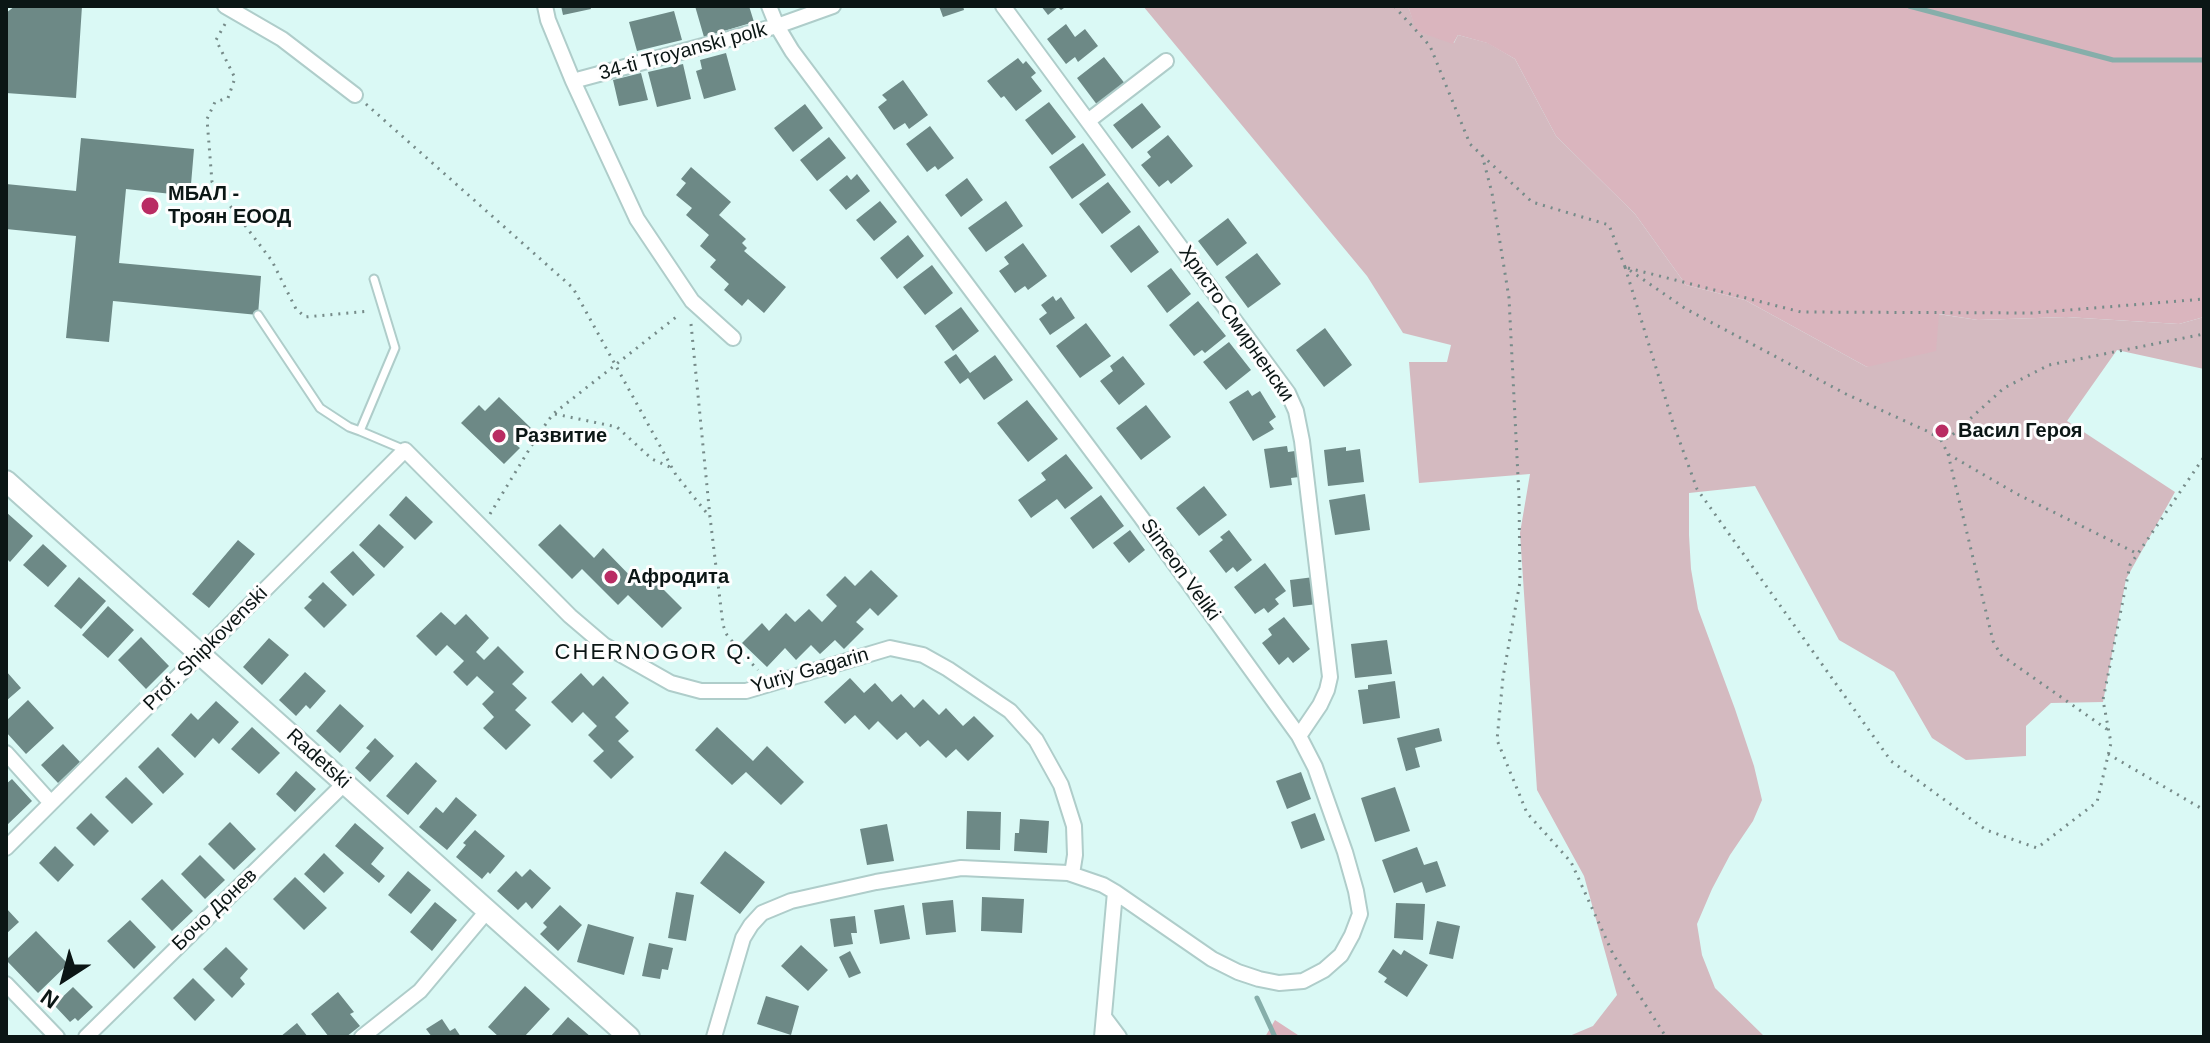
<!DOCTYPE html>
<meta charset="utf-8">
<style>
body{margin:0}
#map{position:relative;width:2210px;height:1043px;overflow:hidden;background:#daf9f5;font-family:Arial,sans-serif}
canvas{display:block}
.frame{position:absolute;inset:0;border:8px solid #0b1615;pointer-events:none}
.north{position:absolute;left:24px;top:939px;width:80px;height:80px;-webkit-text-stroke:6px #fefefe;paint-order:stroke;rotate:216deg;font-size:22px;font-weight:700;line-height:32px;text-align:center;color:#0b1615}
.north::after{content:'';display:block;margin:auto;width:28px;height:36px;background:#0b1615;clip-path:polygon(50% 0,100% 100%,50% 72%,0 100%)}
</style>
<div id="map">
<canvas width="2210" height="1043"></canvas>
<div class="frame"></div>
<div class="north">N</div>
</div>
<script>
const ctx = document.querySelector('canvas').getContext('2d');
ctx.lineJoin = 'round';
function fillPath(path, color) { ctx.fillStyle = color; ctx.fill(path, 'evenodd'); }
const toPath = rows => new Path2D(rows.map(r => 'M' + r).join(''));
function trace(path, color, width, dash) { ctx.strokeStyle = color; ctx.lineWidth = width; ctx.lineCap = dash ? 'butt' : 'round'; ctx.setLineDash(dash || []); ctx.stroke(path); }
function drawText(font, color, halo, rows, align = 'center') {
  ctx.font = font + ' Arial,sans-serif'; ctx.lineWidth = 6; ctx.setLineDash([]); ctx.textBaseline = 'middle'; ctx.strokeStyle = halo; ctx.fillStyle = color; for (const [text, x, y, turn = 0] of rows) {
    ctx.save(); ctx.translate(x, y); ctx.rotate((+turn || 0) * Math.PI / 180); ctx.textAlign = isNaN(turn) ? turn : align; if (halo) ctx.strokeText(text, 0, 0); ctx.fillText(text, 0, 0); ctx.restore();
  }
}
fillPath(toPath([
 [1143,6,1408,6,1417,31,1454,43,1458,35,1488,43,1515,59,1556,136,1635,214,1686,285,1745,300,1867,367,1938,314,1978,320,2066,317,2179,324,2204,317,2204,369,2117,350,2067,421,2175,492,2126,579,2103,702,2051,703,2026,726,2026,756,1966,760,1932,738,1894,672,1839,640,1755,486,1689,493,1689,535,1691,569,1698,609,1735,709,1754,766,1762,800,1753,821,1730,855,1712,889,1697,924,1702,955,1715,988,1765,1037,1567,1037,1593,1026,1617,995,1584,876,1537,790,1520,533,1530,474,1419,483,1409,362,1447,362,1451,345,1403,333,1367,276]
]), '#d4bac0');
fillPath(toPath([
 [1408,6,2204,6,2204,317,2179,324,2066,317,1978,320,1939,314,1936,351,1867,367,1745,300,1686,285,1635,214,1556,136,1515,59,1487,43,1458,35,1453,44,1416,31],
 [1275,1020,1301,1037,1265,1037]
]), '#dab5be');
trace(toPath([
 [1909,6,2113,60,2204,60],
 [1257,998,1275,1037]
]), '#86aeaa', 5);
fillPath(toPath([
 [15,6,82,6,76,98,6,93,6,13],
 [561,6,590,6,591,9,563,15],
 [695,6,749,6,754,22,704,37],
 [939,6,963,6,964,10,943,17],
 [1041,6,1067,6,1061,10,1058,7,1048,15],
 [674,11,682,40,637,51,629,22],
 [1066,24,1075,37,1085,29,1098,46,1078,62,1075,57,1066,64,1047,39],
 [726,53,736,90,704,99,696,71,702,69,700,60],
 [1104,57,1126,85,1098,106,1077,78],
 [1018,58,1023,64,1026,61,1036,73,1031,77,1042,91,1016,111,1004,96,1001,98,987,81],
 [683,64,691,99,657,107,648,72],
 [641,73,648,100,619,106,613,80],
 [903,80,928,115,909,129,905,123,894,130,878,107,887,100,882,95],
 [1049,102,1076,137,1052,155,1025,120],
 [1142,103,1161,127,1132,149,1113,125],
 [805,104,823,128,793,152,774,128],
 [930,126,954,158,938,170,935,166,927,172,906,144],
 [1168,135,1193,166,1171,184,1168,180,1159,187,1141,165,1151,157,1147,152],
 [829,137,846,158,817,181,800,160],
 [81,138,194,149,190,196,126,189,119,263,261,276,258,315,113,301,109,342,66,338,76,236,6,229,6,184,76,191],
 [1083,143,1106,175,1072,199,1049,167],
 [691,167,731,202,719,215,746,239,742,243,747,248,744,251,786,287,764,313,748,299,742,306,724,290,729,284,710,267,716,260,700,246,709,235,686,215,692,208,676,195,686,183,681,179],
 [857,174,870,191,846,210,829,190,847,175,851,180],
 [967,178,983,200,961,217,945,195],
 [1108,182,1131,212,1102,234,1079,204],
 [880,201,897,222,874,241,856,220],
 [1006,201,1023,226,986,252,968,228],
 [1228,218,1247,243,1217,266,1198,241],
 [1139,225,1159,252,1131,273,1110,246],
 [908,235,924,256,897,279,880,258],
 [1023,243,1047,276,1028,290,1025,286,1015,293,999,271,1009,264,1004,257],
 [1257,253,1281,284,1248,308,1225,277],
 [932,265,953,293,925,315,903,287],
 [1171,268,1191,294,1167,313,1147,286],
 [1053,296,1056,301,1061,297,1075,318,1050,335,1039,319,1047,313,1041,305],
 [1198,301,1226,336,1205,353,1202,350,1194,356,1169,325],
 [961,307,979,331,953,351,935,326],
 [1086,323,1111,356,1080,378,1056,346],
 [1325,328,1352,365,1324,387,1296,350],
 [1229,342,1251,370,1226,390,1203,362],
 [956,354,970,373,995,355,1013,380,984,400,968,378,960,384,944,362],
 [1123,356,1145,384,1119,405,1100,381,1113,371,1110,366],
 [1248,390,1252,396,1260,391,1276,417,1269,422,1274,429,1253,441,1229,402],
 [499,397,531,428,515,444,520,448,504,464,461,423,479,405,485,411],
 [1027,400,1058,439,1028,462,997,423],
 [1146,405,1171,437,1141,460,1116,428],
 [1287,446,1288,452,1295,451,1299,477,1291,478,1292,485,1270,488,1264,449],
 [1346,447,1346,451,1360,449,1364,482,1328,486,1324,450],
 [1066,454,1093,488,1065,509,1057,499,1031,518,1018,500,1046,480,1041,473],
 [1204,486,1227,515,1199,536,1176,508],
 [1365,494,1370,530,1335,535,1329,500],
 [1101,495,1124,526,1093,549,1070,518],
 [406,496,433,522,415,540,389,515],
 [6,512,33,536,10,562,6,558],
 [379,524,404,547,384,568,359,545],
 [560,524,594,558,603,548,639,585,649,575,682,608,662,628,628,595,618,605,582,569,572,579,538,545],
 [1130,530,1145,550,1129,563,1113,543],
 [1229,530,1252,560,1237,572,1233,567,1226,573,1209,551,1223,540,1220,537],
 [238,540,255,554,209,608,192,594],
 [43,544,67,566,48,587,23,565],
 [353,551,375,575,353,596,330,572],
 [1265,563,1286,591,1275,599,1279,604,1268,613,1264,608,1255,614,1234,587],
 [871,570,898,596,878,616,870,608,856,622,864,629,844,649,835,640,820,654,811,645,796,660,785,648,767,667,742,643,762,623,769,631,786,613,795,622,809,609,822,622,837,606,826,595,845,576,855,586],
 [79,577,106,601,81,629,54,606],
 [1314,577,1317,604,1293,607,1290,580],
 [323,582,347,605,324,628,304,608,312,600,308,597],
 [108,606,134,630,108,658,82,635],
 [441,612,455,625,466,614,489,638,476,652,484,660,498,646,524,672,512,684,527,698,515,710,531,725,506,750,483,728,494,717,482,704,494,692,477,676,467,686,453,672,464,661,447,645,436,656,416,636],
 [1284,617,1310,649,1293,663,1288,657,1279,665,1262,643,1272,635,1268,629],
 [141,637,169,666,146,689,118,660],
 [269,638,289,655,262,685,243,667],
 [1387,640,1392,674,1355,678,1351,644],
 [6,671,21,688,6,701],
 [305,672,326,691,310,709,306,705,296,716,279,700],
 [581,673,593,686,603,676,629,703,615,717,629,731,618,741,634,757,611,779,593,761,604,751,588,735,597,726,583,712,572,723,551,702],
 [850,678,864,693,875,683,892,702,901,694,914,708,923,699,939,715,946,708,963,726,974,716,994,736,968,761,956,749,946,758,928,740,920,747,906,732,897,740,878,721,869,730,855,715,845,724,824,702],
 [1395,681,1400,718,1363,724,1358,690,1368,689,1368,685],
 [28,700,54,728,26,754,6,732,6,721],
 [216,701,239,722,219,744,213,738,195,758,171,735,191,713,198,720],
 [340,704,364,726,340,753,316,731],
 [252,727,280,753,259,774,231,749],
 [717,727,753,761,767,746,804,782,781,805,746,772,732,785,695,750],
 [1439,728,1442,741,1415,748,1420,767,1406,771,1397,738],
 [375,738,394,756,370,782,355,768,370,751,366,748],
 [63,744,80,762,58,783,41,765],
 [158,747,184,774,163,794,138,767],
 [416,762,437,781,408,815,386,796],
 [296,771,316,789,295,812,276,794],
 [1301,772,1311,799,1287,809,1276,781],
 [126,777,153,804,132,824,105,797],
 [12,779,32,801,6,826,6,784],
 [1395,787,1410,831,1375,842,1361,798],
 [456,797,477,815,447,850,419,827,436,807,443,813],
 [967,811,1001,812,1000,850,966,849],
 [91,813,109,831,94,846,76,828],
 [1315,813,1325,840,1301,849,1291,822],
 [1020,819,1049,821,1047,853,1014,851,1015,833,1019,833],
 [230,822,256,849,234,870,208,844],
 [355,823,384,848,371,864,385,876,379,883,335,846],
 [887,824,894,861,867,865,860,829],
 [475,830,505,856,490,874,488,872,482,879,456,857,466,845,463,843],
 [55,846,74,865,58,882,39,863],
 [1417,847,1424,865,1437,861,1446,886,1426,893,1422,882,1394,893,1382,860],
 [725,851,765,882,740,914,700,883],
 [324,853,344,873,324,893,304,874],
 [200,855,225,880,205,899,181,874],
 [530,869,551,888,532,909,526,902,518,910,497,891,516,871,522,877],
 [408,871,431,890,411,914,388,895],
 [295,877,327,908,304,930,273,899],
 [162,879,193,911,172,931,141,899],
 [676,892,694,895,686,941,668,938],
 [982,897,1024,899,1022,933,981,931],
 [953,900,956,932,926,935,922,903],
 [435,902,457,920,432,951,410,932],
 [1396,903,1425,904,1423,940,1394,938],
 [560,905,582,925,558,951,540,934,547,927,543,923],
 [904,905,910,939,880,944,874,910],
 [6,908,19,922,6,934],
 [855,916,857,933,851,933,853,944,834,947,830,919],
 [130,920,156,947,134,969,107,941],
 [1437,921,1460,926,1453,959,1429,954],
 [588,924,634,937,624,975,577,962],
 [36,931,68,964,38,993,6,960],
 [649,943,673,948,668,970,662,969,660,979,642,976],
 [801,945,828,970,808,991,781,966],
 [226,947,248,969,240,978,245,984,232,998,203,969],
 [1393,949,1401,955,1404,950,1428,965,1407,997,1384,982,1387,978,1378,972],
 [850,951,861,973,849,978,839,957],
 [193,978,215,1000,195,1021,173,998],
 [525,986,550,1009,524,1037,499,1037,488,1027],
 [73,987,93,1007,78,1021,75,1018,70,1022,54,1005],
 [338,992,354,1012,350,1014,360,1026,346,1037,329,1037,311,1014],
 [766,996,799,1006,791,1035,757,1024],
 [568,1017,591,1037,550,1037],
 [442,1019,450,1031,455,1028,461,1037,432,1037,426,1029],
 [297,1023,308,1037,280,1037]
]), '#6d8986');
const lane = toPath([
 [258,315,320,408,349,427,360,431,395,348,374,279],
 [360,431,405,450]
]);
const street = toPath([
 [225,6,282,39,355,95],
 [545,6,548,20,573,81,777,26,833,6],
 [1003,6,1288,393,1296,411,1302,441,1330,677,1327,690,1320,705,1299,736],
 [573,81,637,219,692,301,733,338],
 [1088,121,1166,61],
 [6,753,51,803],
 [6,848,405,450,570,616,604,645,671,683,701,691,746,691,890,648,923,655,948,669,1010,711,1036,740,1061,785,1074,826,1075,855,1072,874],
 [6,984,57,1037],
 [1104,1017,1119,1037],
 [86,1037,345,783],
 [362,1037,420,991,487,911],
 [714,1037,743,938,751,925,762,913,791,901,876,882,961,868,1068,873,1103,885,1115,892,1212,959,1238,972,1259,979,1279,983,1303,981,1324,970,1341,955,1352,935,1360,914,1356,891,1345,852,1315,767,1299,736,1141,517,792,51,777,26,769,6],
 [1102,1037,1115,892]
]);
const secondary = toPath([
 [6,481,629,1037]
]);
trace(lane, '#afcdca', 11);
trace(street, '#afcdca', 18);
trace(secondary, '#afcdca', 24);
trace(toPath([
 [1394,6,1430,46,1470,144,1532,202,1609,225,1625,267,1686,309,1846,394,1929,432,1941,440,1950,437,2004,388,2049,365,2204,334],
 [225,24,216,40,235,78,228,98,215,102,207,119,212,182,272,261,296,309,305,317,370,311],
 [366,104,573,288,676,475,710,517],
 [1482,155,1492,193,1509,298,1519,497,1520,582,1503,677,1497,740,1527,813,1571,862,1613,954,1666,1037],
 [1625,267,1673,423,1697,489,1891,761,1986,830,2037,848,2097,802,2111,743,2103,700,2130,565,2204,457],
 [1628,268,1801,312,2032,313,2204,299],
 [691,324,710,517,723,625,727,635,740,651,758,670],
 [555,414,617,427,652,459,672,468],
 [1941,440,1948,454,2017,494,2136,553],
 [1948,454,1993,641,2001,655,2108,730],
 [490,514,538,435,553,414,680,314],
 [2108,754,2204,810]
]), '#768b89', 3, [2, 6]);
trace(lane, '#fff', 7);
trace(street, '#fff', 14);
trace(secondary, '#fff', 20);
for (const [x, y, r, color] of [
 [150,206,10,"#b92c63"],
 [1942,431,8,"#b92c63"],
 [499,436,8,"#b92c63"],
 [611,577,8,"#b92c63"]
]) { const dot = new Path2D(); dot.arc(x, y, r, 0, 2 * Math.PI); ctx.fillStyle = color; ctx.fill(dot); trace(dot, '#fefefe', 3); }
drawText('20px', '#0b1615', '#fefefe', [
 ["34-ti Troyanski polk",683,52,-15],
 ["Христо Смирненски",1236,324,55],
 ["Simeon Veliki",1180,570,54],
 ["Prof. Shipkovenski",206,649,-45],
 ["Yuriy Gagarin",810,671,-16],
 ["Radetski",318,759,42],
 ["Бочо Донев",215,910,-44]
]);
drawText('bold 20px', '#0b1615', '#fefefe', [
 ["МБАЛ -",168,194],
 ["Троян ЕООД",168,217],
 ["Васил Героя",1958,431],
 ["Развитие",515,436],
 ["Афродита",627,577]
], 'left');
ctx.letterSpacing = '2px';
drawText('22px', '#0b1615', '#fefefe', [
 ["CHERNOGOR Q.",654,653]
]);
ctx.letterSpacing = '0px';
</script>
